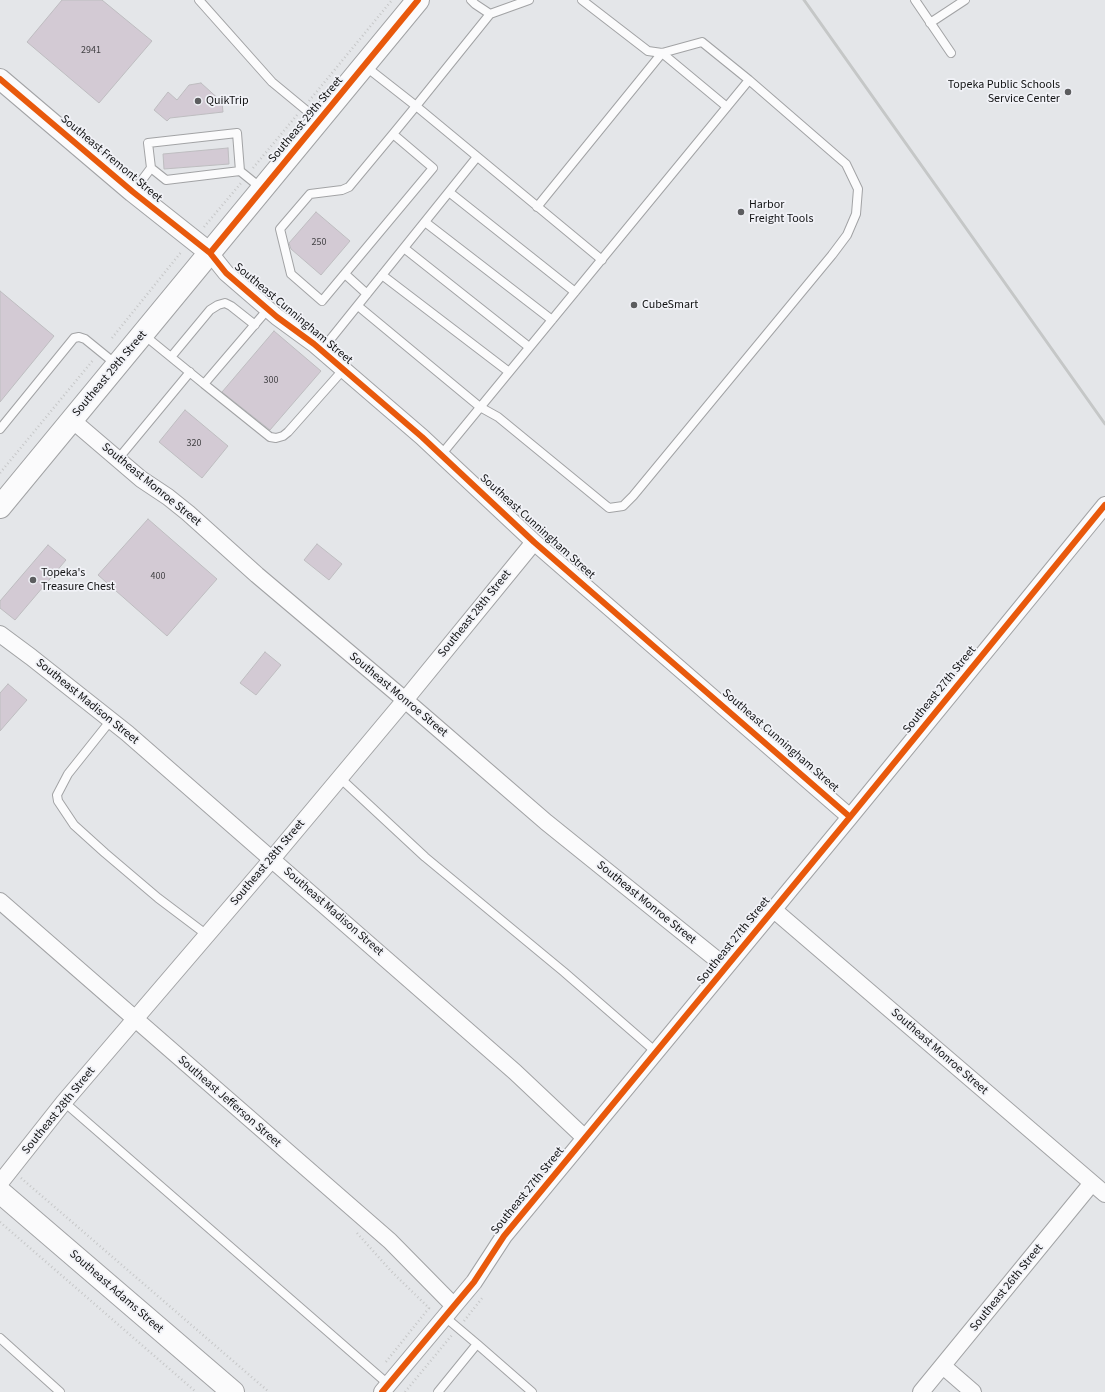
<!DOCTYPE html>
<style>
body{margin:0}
canvas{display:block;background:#e4e6e9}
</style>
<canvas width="1105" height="1392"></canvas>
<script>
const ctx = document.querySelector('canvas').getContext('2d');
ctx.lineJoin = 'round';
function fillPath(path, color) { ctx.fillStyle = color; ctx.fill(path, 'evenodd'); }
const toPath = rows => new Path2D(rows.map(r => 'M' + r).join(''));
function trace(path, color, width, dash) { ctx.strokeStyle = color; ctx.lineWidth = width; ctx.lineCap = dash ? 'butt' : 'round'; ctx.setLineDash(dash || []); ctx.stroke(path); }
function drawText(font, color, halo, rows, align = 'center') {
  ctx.font = font + ' "Source Sans 3",sans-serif'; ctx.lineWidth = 3.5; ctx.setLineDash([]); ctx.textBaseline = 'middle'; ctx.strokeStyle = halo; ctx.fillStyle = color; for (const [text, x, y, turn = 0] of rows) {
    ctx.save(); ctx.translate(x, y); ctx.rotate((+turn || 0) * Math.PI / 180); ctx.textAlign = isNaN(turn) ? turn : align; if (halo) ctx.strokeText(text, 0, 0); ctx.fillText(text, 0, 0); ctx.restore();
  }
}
const building = toPath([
 [62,0,102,0,152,41,99,103,27,42,62,0],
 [201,83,222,102,223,112,170,118,167,121,154,110,168,92,177,100,189,85,201,83],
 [228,148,229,164,164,169,163,154,228,148],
 [316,212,350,241,321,275,291,249,289,243,316,212],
 [0,291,54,336,0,402,0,291],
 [274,331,321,371,270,430,222,392,274,331],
 [185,410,228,446,202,478,159,442,185,410],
 [148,519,217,579,167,636,98,575,148,519],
 [317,544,342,564,329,580,304,560,317,544],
 [48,545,66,560,15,620,0,608,0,601,48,545],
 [265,652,281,665,256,695,240,683,265,652],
 [8,684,27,700,0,731,0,693,8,684]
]);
fillPath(building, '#d3cad4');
trace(building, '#bebdc0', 1);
const service = toPath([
 [199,0,272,82,318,120],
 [471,0,475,4,490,14],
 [529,0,490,14,416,106,602,260],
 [915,0,951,53],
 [930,23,965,0],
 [365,66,416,106,393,134,349,187,342,190,310,194,280,229,291,274,322,301,433,168,393,134],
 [151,168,166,180,240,171],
 [133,192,151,168,148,143,237,133,240,171,261,188],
 [449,192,575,292],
 [537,207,662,53,727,107],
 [425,222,552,320],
 [404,248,529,347],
 [345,274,367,294],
 [382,275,509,372],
 [358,306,480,407,498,417,609,508,623,506,633,496,832,255,847,235,856,214,858,189,846,164,749,80],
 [144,335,204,384,268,309],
 [321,351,477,157],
 [171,357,210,310,218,305,225,303,231,306,255,325],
 [204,384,270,437,276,438,283,436,288,432,343,370],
 [0,429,74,338,79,337,85,339,117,365],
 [441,455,749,80,702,42,662,53,648,51,582,0],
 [118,459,190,372],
 [111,720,68,774,57,795,58,801,74,825,105,853,158,898,207,935],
 [340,778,425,857,564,972,656,1052],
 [64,1102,388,1384],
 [0,1338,60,1392],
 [477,1344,532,1392],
 [438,1392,477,1344,445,1317]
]);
const minor = toPath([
 [210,253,226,273,277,317,314,344,422,437,534,542,850,817],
 [72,420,141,479,168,497,188,513,257,575,405,700,546,822,726,967],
 [0,634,31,657,127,733,515,1072,585,1138],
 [0,901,390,1241,454,1306],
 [774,910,1105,1194],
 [0,1183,64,1102,272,859,405,700,534,542],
 [943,1366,973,1392],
 [382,1392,474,1282,504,1236,850,817,1105,505],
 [921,1392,1092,1183]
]);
const tertiary = toPath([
 [0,79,133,192,210,253]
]);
const secondary = toPath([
 [0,507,418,0],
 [0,1192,233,1392]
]);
trace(service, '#a2a3a5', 10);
trace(minor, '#a2a3a5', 18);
trace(tertiary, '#a2a3a5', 22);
trace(secondary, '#a2a3a5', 24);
trace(toPath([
 [309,101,392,0],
 [253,168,297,115],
 [204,227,241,183],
 [112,338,182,251],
 [0,473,94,359],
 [21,1178,269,1392],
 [0,1222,196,1392],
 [357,1233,391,1271,429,1308,385,1363],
 [464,1321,483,1297],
 [405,1392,452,1335]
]), '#c6c7c8', 2.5, [1, 3]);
trace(service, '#fbfbfc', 8);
trace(minor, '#fbfbfc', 16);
trace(tertiary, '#fbfbfc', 20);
trace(secondary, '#fbfbfc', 22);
trace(toPath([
 [804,0,1105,424]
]), '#c5c7c7', 3);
trace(toPath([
 [0,79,133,192,210,253,226,273,277,317,314,344,422,437,534,542,850,817],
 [210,253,418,0],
 [382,1392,474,1282,504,1236,850,817,1105,505]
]), '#e8590c', 6);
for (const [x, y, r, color] of [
 [1068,92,4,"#5c5d5f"],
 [198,101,4,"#5c5d5f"],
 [741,212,4,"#5c5d5f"],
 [634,305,4,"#5c5d5f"],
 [33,580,4,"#5c5d5f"]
]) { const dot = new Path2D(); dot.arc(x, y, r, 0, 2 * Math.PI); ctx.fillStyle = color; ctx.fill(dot); trace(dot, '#f1f2f7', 1.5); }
drawText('10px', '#424144', null, [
 ["2941",91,51],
 ["250",319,243],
 ["300",271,381],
 ["320",194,444],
 ["400",158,577]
]);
drawText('12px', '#121314', '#f1f2f7', [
 ["Topeka Public Schools",1060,85,"right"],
 ["Service Center",1060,99,"right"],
 ["QuikTrip",206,101],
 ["Harbor",749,205],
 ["Freight Tools",749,219],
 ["CubeSmart",642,305],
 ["Topeka's",41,573],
 ["Treasure Chest",41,587]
], 'left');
drawText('12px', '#121314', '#f1f2f7', [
 ["Southeast 29th Street",306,120,-50],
 ["Southeast Fremont Street",111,159,40],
 ["Southeast Cunningham Street",293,314,40],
 ["Southeast 29th Street",110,374,-50],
 ["Southeast Monroe Street",151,485,39],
 ["Southeast Cunningham Street",537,527,42],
 ["Southeast 28th Street",475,614,-51],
 ["Southeast 27th Street",940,690,-51],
 ["Southeast Monroe Street",398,695,40],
 ["Southeast Madison Street",87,702,39],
 ["Southeast Cunningham Street",780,741,41],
 ["Southeast 28th Street",268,863,-50],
 ["Southeast Monroe Street",646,903,39],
 ["Southeast Madison Street",333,912,41],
 ["Southeast 27th Street",734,941,-51],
 ["Southeast Monroe Street",939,1052,41],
 ["Southeast Jefferson Street",229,1102,41],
 ["Southeast 28th Street",59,1111,-51],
 ["Southeast 27th Street",528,1191,-51],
 ["Southeast 26th Street",1007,1288,-51],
 ["Southeast Adams Street",116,1292,41]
]);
</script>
